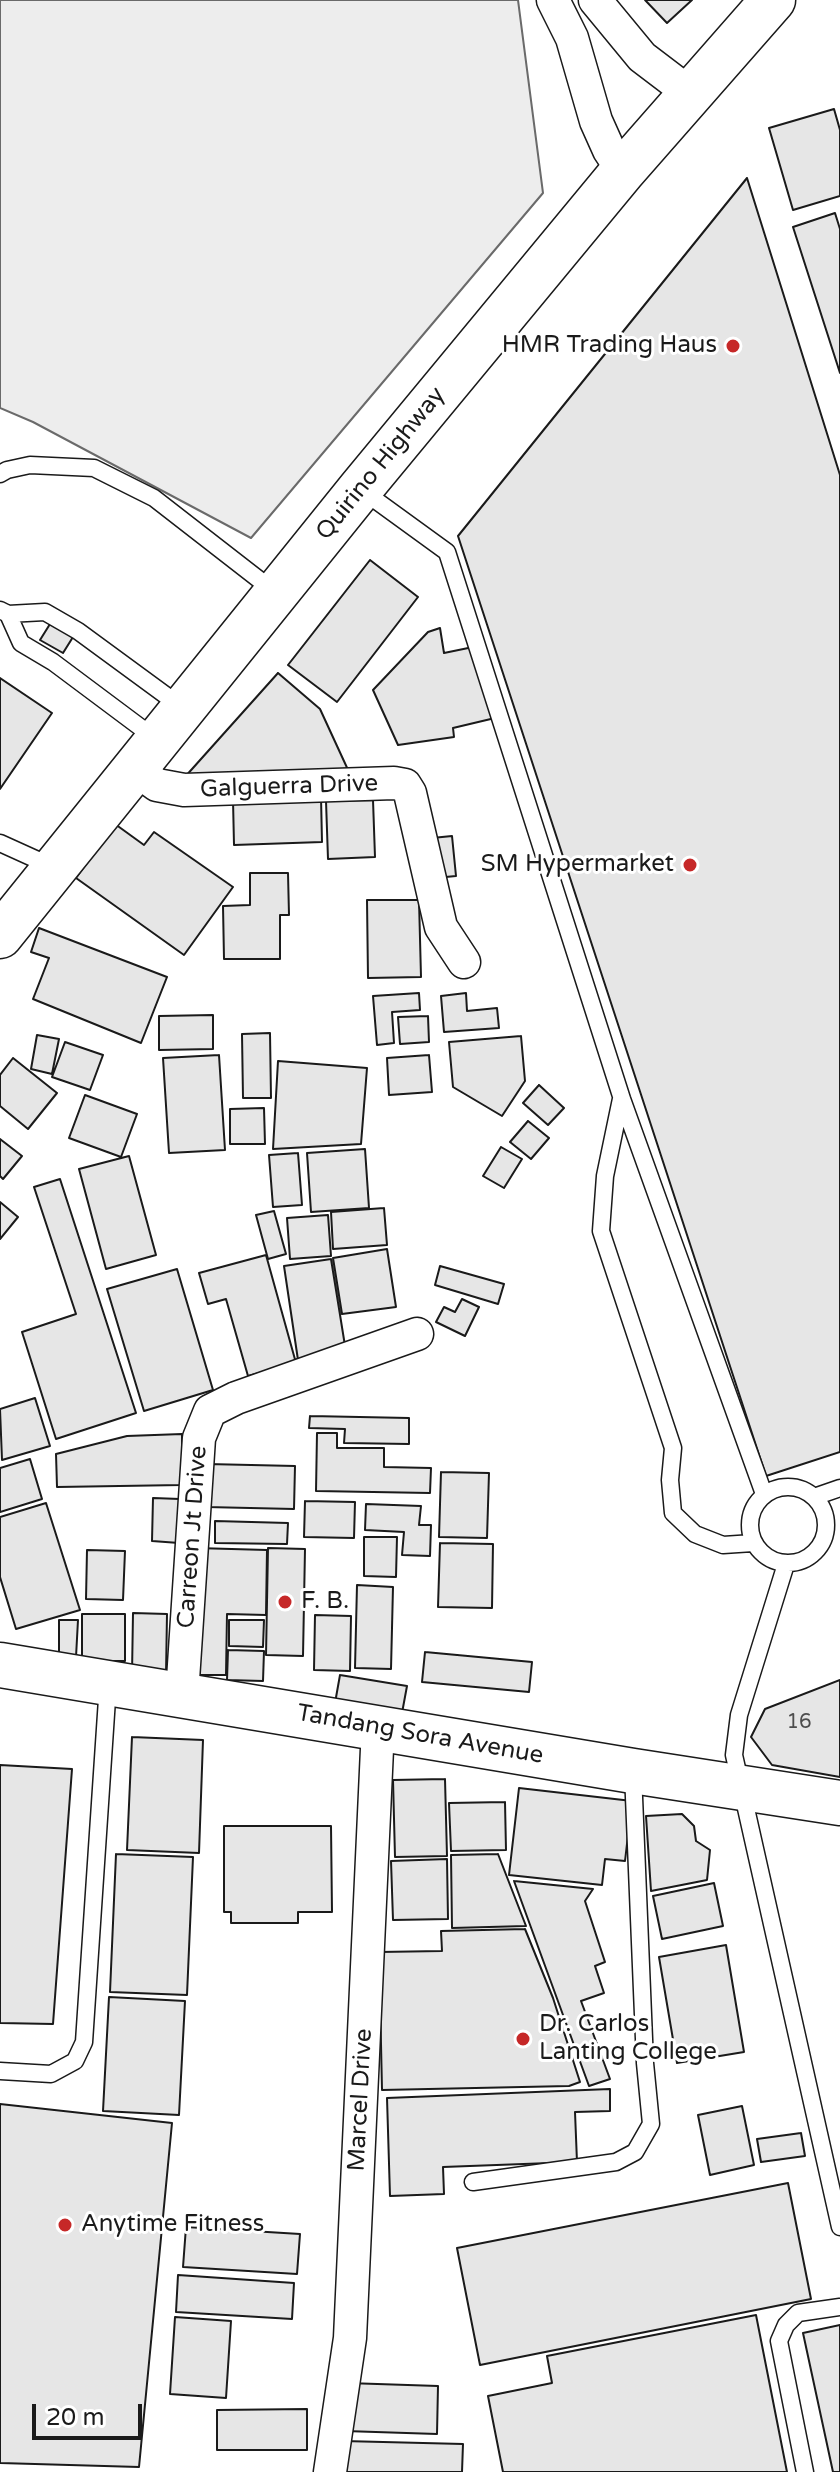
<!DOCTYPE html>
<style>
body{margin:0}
#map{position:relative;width:840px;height:2472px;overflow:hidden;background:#fff;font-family:"Varela Round",sans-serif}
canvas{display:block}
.scale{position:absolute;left:32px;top:2404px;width:110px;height:36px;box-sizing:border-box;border:4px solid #1a1a1a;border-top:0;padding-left:10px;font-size:24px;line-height:28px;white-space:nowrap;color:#1a1a1a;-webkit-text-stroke:6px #fff;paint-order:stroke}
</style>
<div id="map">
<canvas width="840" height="2472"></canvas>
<div class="scale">20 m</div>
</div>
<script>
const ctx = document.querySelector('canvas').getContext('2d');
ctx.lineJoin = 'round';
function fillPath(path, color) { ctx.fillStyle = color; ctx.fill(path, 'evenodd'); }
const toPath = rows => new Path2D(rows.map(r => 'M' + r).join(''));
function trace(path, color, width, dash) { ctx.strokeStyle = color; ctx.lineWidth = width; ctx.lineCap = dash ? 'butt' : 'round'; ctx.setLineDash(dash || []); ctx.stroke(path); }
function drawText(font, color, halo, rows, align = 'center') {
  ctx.font = font + ' "Varela Round",sans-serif'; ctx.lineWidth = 6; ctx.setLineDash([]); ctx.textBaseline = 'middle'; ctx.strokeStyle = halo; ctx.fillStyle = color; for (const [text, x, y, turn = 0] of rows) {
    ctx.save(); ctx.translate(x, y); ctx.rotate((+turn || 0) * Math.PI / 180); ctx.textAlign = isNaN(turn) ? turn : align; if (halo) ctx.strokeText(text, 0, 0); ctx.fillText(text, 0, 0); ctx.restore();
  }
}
const green = toPath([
 [0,0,518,0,543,193,251,538,33,422,0,408,0,0]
]);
fillPath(green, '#ededed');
trace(green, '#6a6a6a', 2);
const building = toPath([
 [645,0,692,0,667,23,645,0],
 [834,109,840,130,840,196,793,210,769,128,834,109],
 [747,178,840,475,840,1452,766,1476,458,536,747,178],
 [835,213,840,229,840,373,793,227,835,213],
 [370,560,418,597,337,702,288,665,370,560],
 [50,624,73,637,63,653,40,640,50,624],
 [440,628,444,653,478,646,495,718,453,728,454,737,398,745,373,690,428,632,440,628],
 [278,673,320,709,349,772,184,778,278,673],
 [0,678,52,713,0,789,0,678],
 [321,797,322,842,234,845,233,800,321,797],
 [373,800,375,857,328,859,326,801,373,800],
 [115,824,144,845,154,832,233,887,184,955,76,878,115,824],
 [452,836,456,876,435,878,432,838,452,836],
 [250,873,288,873,289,915,280,915,280,959,224,959,223,906,250,905,250,873],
 [367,900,419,900,421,977,368,978,367,900],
 [39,928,167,977,141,1043,33,999,49,958,31,952,39,928],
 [419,993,420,1010,392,1012,394,1043,377,1045,373,996,419,993],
 [466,993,467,1011,497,1008,499,1028,444,1032,441,996,466,993],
 [213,1015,213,1049,159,1050,159,1016,213,1015],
 [428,1016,429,1042,400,1044,398,1017,428,1016],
 [270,1033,271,1098,243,1098,242,1034,270,1033],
 [37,1035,59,1039,52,1074,31,1069,37,1035],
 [521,1036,525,1081,502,1116,453,1087,449,1042,521,1036],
 [65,1042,103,1055,90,1090,52,1077,65,1042],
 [219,1055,225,1150,169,1153,163,1058,219,1055],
 [429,1055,432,1092,389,1095,387,1058,429,1055],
 [13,1058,57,1093,28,1129,0,1106,0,1075,13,1058],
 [278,1061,367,1068,361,1144,273,1149,278,1061],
 [539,1085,564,1108,548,1125,523,1103,539,1085],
 [85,1095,137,1114,121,1157,69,1138,85,1095],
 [264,1108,265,1144,230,1144,230,1109,264,1108],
 [528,1121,549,1138,531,1159,510,1142,528,1121],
 [0,1139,22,1156,3,1179,0,1176,0,1139],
 [501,1147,522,1159,504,1188,483,1176,501,1147],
 [365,1149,369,1208,311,1212,307,1153,365,1149],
 [298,1153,302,1205,273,1207,269,1155,298,1153],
 [129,1156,156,1255,106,1269,79,1169,129,1156],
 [60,1179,136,1413,56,1439,22,1332,76,1314,34,1187,60,1179],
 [0,1202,18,1217,0,1239,0,1202],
 [384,1208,387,1245,333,1249,331,1212,384,1208],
 [274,1211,286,1254,268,1259,256,1215,274,1211],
 [328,1215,331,1256,290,1259,287,1218,328,1215],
 [387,1249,396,1307,342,1314,333,1258,387,1249],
 [266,1255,296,1363,248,1376,226,1299,208,1304,199,1273,266,1255],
 [331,1259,346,1352,298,1360,284,1266,331,1259],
 [440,1266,504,1284,498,1304,435,1285,440,1266],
 [177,1269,213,1390,144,1411,107,1289,177,1269],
 [462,1299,479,1307,465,1336,436,1322,444,1307,455,1312,462,1299],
 [35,1398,50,1446,2,1460,0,1409,35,1398],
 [310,1416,409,1418,409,1444,344,1443,345,1429,309,1428,310,1416],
 [317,1433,337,1433,337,1448,384,1448,384,1467,431,1468,430,1493,316,1491,317,1433],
 [182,1434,182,1485,57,1487,56,1454,127,1436,182,1434],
 [30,1459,42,1499,0,1512,0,1468,30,1459],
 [207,1464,295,1466,294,1509,206,1507,207,1464],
 [441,1472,489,1473,487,1538,439,1537,441,1472],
 [153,1498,180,1499,179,1543,152,1541,153,1498],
 [305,1501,355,1502,354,1538,304,1537,305,1501],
 [46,1503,80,1610,16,1629,0,1577,0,1517,46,1503],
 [366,1504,421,1506,419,1525,431,1525,430,1556,402,1555,404,1532,365,1530,366,1504],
 [215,1521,288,1523,287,1544,215,1543,215,1521],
 [364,1537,397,1537,396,1577,364,1576,364,1537],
 [440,1543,493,1544,492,1608,438,1607,440,1543],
 [196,1548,267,1550,266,1615,227,1614,226,1675,193,1675,196,1548],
 [268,1548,305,1549,303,1656,266,1655,268,1548],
 [87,1550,125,1551,123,1600,86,1599,87,1550],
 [357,1585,393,1587,391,1669,355,1668,357,1585],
 [133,1613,167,1614,166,1674,132,1674,133,1613],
 [82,1614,125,1614,125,1661,82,1661,82,1614],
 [315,1615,351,1616,350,1671,314,1670,315,1615],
 [59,1620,78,1620,76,1657,59,1657,59,1620],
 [229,1620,264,1620,263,1647,229,1646,229,1620],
 [228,1650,264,1651,263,1681,227,1680,228,1650],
 [425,1652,532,1662,529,1692,422,1682,425,1652],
 [340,1675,407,1686,402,1713,335,1703,340,1675],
 [840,1680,840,1777,772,1765,751,1737,765,1709,840,1680],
 [132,1737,203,1740,199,1853,127,1850,132,1737],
 [0,1765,72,1769,53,2024,0,2023,0,1765],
 [445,1779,447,1856,395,1857,393,1780,445,1779],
 [519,1788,632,1801,625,1861,605,1859,602,1885,509,1875,519,1788],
 [505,1802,506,1850,451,1851,449,1803,505,1802],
 [682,1814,694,1826,696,1841,710,1850,707,1880,651,1891,646,1816,682,1814],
 [224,1826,331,1826,332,1912,298,1912,298,1923,231,1923,231,1912,224,1912,224,1826],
 [116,1854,193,1857,187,1995,110,1992,116,1854],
 [498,1854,526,1926,452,1928,451,1855,498,1854],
 [447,1859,448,1919,393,1920,391,1861,447,1859],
 [514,1881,593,1889,585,1901,605,1962,595,1966,604,1993,581,2001,610,2079,589,2086,514,1881],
 [714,1883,723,1926,662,1939,653,1896,714,1883],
 [525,1929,553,1998,580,2082,569,2086,382,2090,379,1952,442,1951,441,1931,525,1929],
 [726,1945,744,2052,677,2063,659,1957,726,1945],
 [109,1997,185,2001,179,2115,103,2111,109,1997],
 [610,2089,610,2111,575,2112,577,2162,443,2167,444,2194,390,2196,387,2098,610,2089],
 [0,2104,172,2123,139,2467,0,2463,0,2104],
 [742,2106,754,2165,710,2175,698,2115,742,2106],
 [801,2133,805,2156,761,2162,757,2139,801,2133],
 [788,2183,811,2299,480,2365,457,2248,788,2183],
 [186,2227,300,2234,297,2274,183,2267,186,2227],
 [178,2275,294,2283,292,2319,176,2312,178,2275],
 [756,2315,787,2472,503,2472,488,2396,552,2383,547,2356,756,2315],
 [175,2317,231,2321,226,2398,170,2394,175,2317],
 [840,2325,840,2472,833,2472,803,2333,840,2325],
 [347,2383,438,2386,437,2434,345,2431,347,2383],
 [307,2409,307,2450,217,2450,217,2410,307,2409],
 [343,2441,463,2444,462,2472,341,2472,343,2441]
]);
fillPath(building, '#e6e6e6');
trace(building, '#1a1a1a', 2);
const service = toPath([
 [0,474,7,470,30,465,94,468,154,498,275,592],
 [363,491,447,552,622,1099,764,1494],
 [0,610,8,614,45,612,78,631,183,708],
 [8,614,21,643,53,662,156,739],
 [0,843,53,867],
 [621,1099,605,1176,601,1231,673,1448,670,1480,673,1513,695,1534,723,1545,753,1543],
 '750 1525a38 38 0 1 1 76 0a38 38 0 1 1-76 0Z',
 [814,1497,840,1488],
 [786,1564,739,1715,734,1755,840,2227],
 [0,2071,51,2074,75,2061,84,2042,108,1684],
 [473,2182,616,2162,635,2152,651,2124,645,2063,633,1773],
 [805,2472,779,2341,786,2325,798,2313,840,2307]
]);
const minor = toPath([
 [553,0,572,38,596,121,609,150,623,171],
 [595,0,642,57,692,95],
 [135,769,157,785,184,790,394,783,405,785,410,793,441,927,464,962],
 [182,1695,199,1438,210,1411,236,1398,417,1334],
 [330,2472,350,2338,378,1727]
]);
const secondary = toPath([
 [0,1665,633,1771,840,1803]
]);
const primary = toPath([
 [0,936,360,489,623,171,773,0]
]);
trace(service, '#1a1a1a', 19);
trace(minor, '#1a1a1a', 35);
trace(secondary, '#1a1a1a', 47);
trace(primary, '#1a1a1a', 47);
trace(service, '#fff', 16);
trace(minor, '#fff', 32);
trace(secondary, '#fff', 44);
trace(primary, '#fff', 44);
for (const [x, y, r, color] of [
 [733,346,8,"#c62828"],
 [690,865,8,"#c62828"],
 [285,1602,8,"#c62828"],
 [523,2039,8,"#c62828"],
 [65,2225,8,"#c62828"]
]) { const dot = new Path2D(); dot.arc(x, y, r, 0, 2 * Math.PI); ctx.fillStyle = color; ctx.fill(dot); trace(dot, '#fff', 3); }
drawText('20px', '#4d4d4d', null, [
 ["16",799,1723]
]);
drawText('24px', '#1a1a1a', '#fff', [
 ["HMR Trading Haus",717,346,"right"],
 ["SM Hypermarket",674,865,"right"],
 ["F. B.",301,1602],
 ["Dr. Carlos",539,2025],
 ["Lanting College",539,2053],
 ["Anytime Fitness",81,2225]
], 'left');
drawText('24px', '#1a1a1a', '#fff', [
 ["Quirino Highway",381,464,-51],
 ["Galguerra Drive",289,787,-2],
 ["Carreon Jt Drive",193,1537,-86],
 ["Tandang Sora Avenue",420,1735,10],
 ["Marcel Drive",361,2100,-87]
]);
</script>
